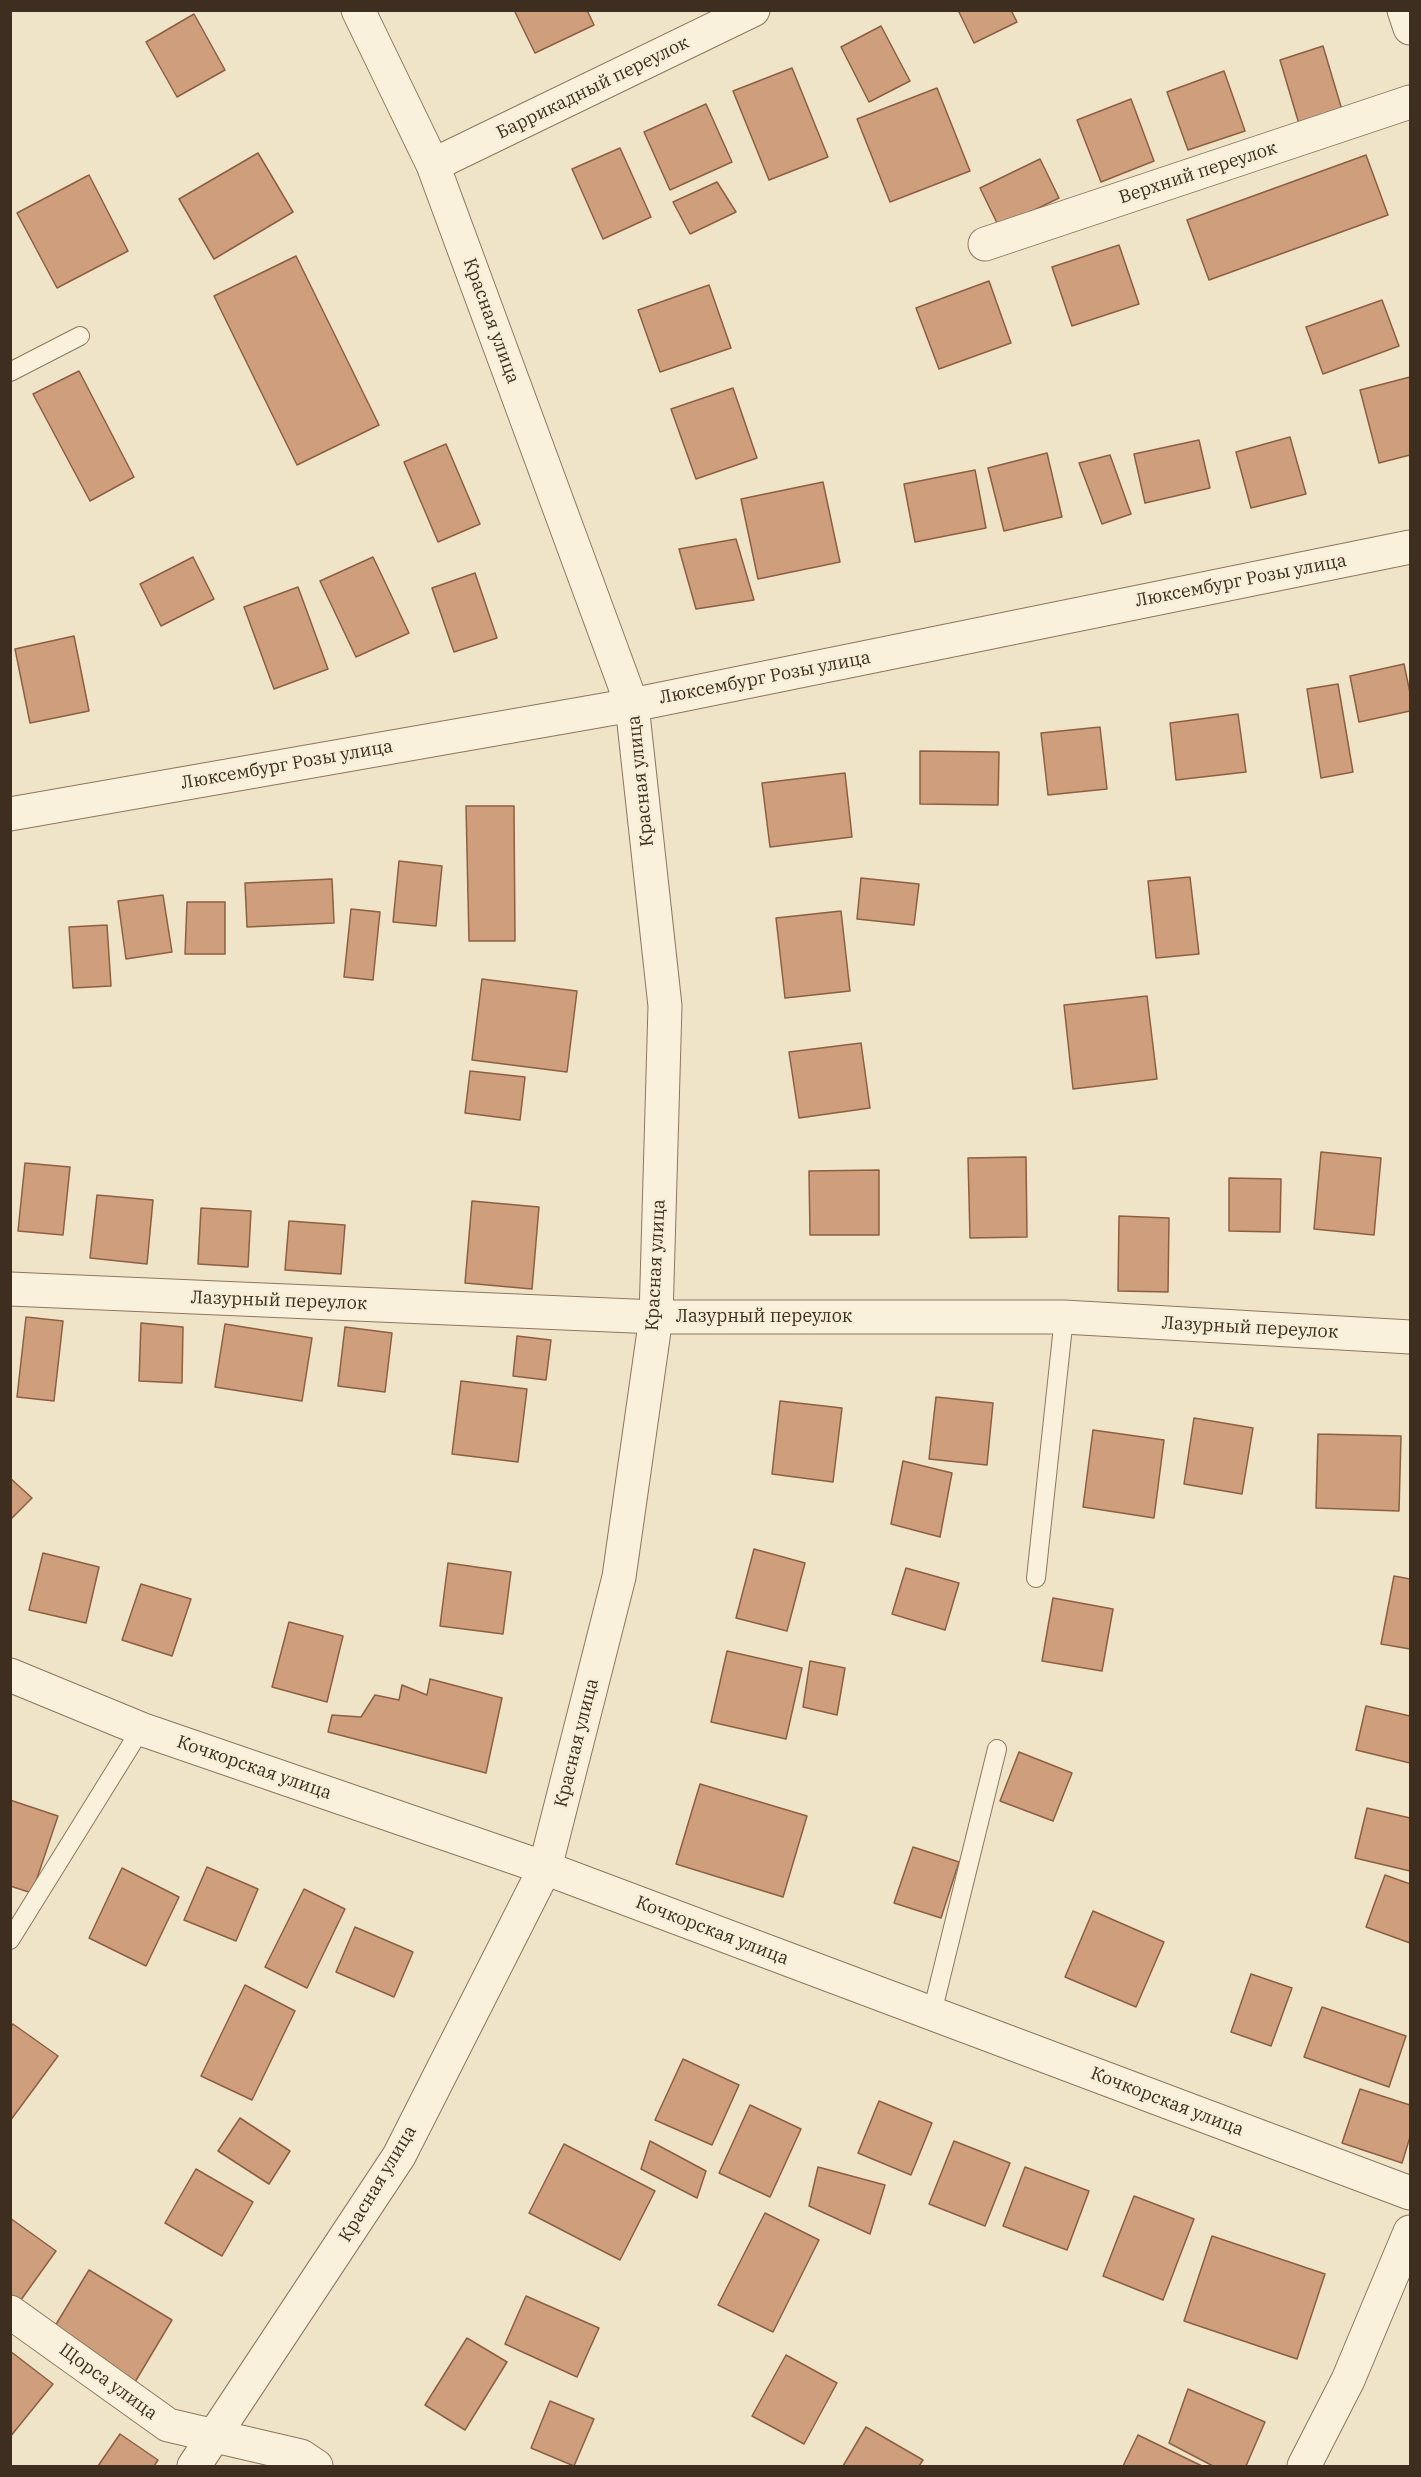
<!DOCTYPE html>
<meta charset="utf-8">
<style>
body{margin:0}
#map{position:relative;width:1421px;height:2477px;overflow:hidden;background:#f0e4c8;font-family:"IBM Plex Serif",serif}
canvas{display:block}
.frame{position:absolute;inset:0;border:12px solid #3d2e20;pointer-events:none}
</style>
<div id="map">
<canvas width="1421" height="2477"></canvas>
<div class="frame"></div>
</div>
<script>
const ctx = document.querySelector('canvas').getContext('2d');
ctx.lineJoin = 'round';
function fillPath(path, color) { ctx.fillStyle = color; ctx.fill(path, 'evenodd'); }
const toPath = rows => new Path2D(rows.map(r => 'M' + r).join(''));
function trace(path, color, width, dash) { ctx.strokeStyle = color; ctx.lineWidth = width; ctx.lineCap = dash ? 'butt' : 'round'; ctx.setLineDash(dash || []); ctx.stroke(path); }
function drawText(font, color, halo, rows, align = 'center') {
  ctx.font = font + ' "IBM Plex Serif",serif'; ctx.lineWidth = 4.5; ctx.setLineDash([]); ctx.textBaseline = 'middle'; ctx.strokeStyle = halo; ctx.fillStyle = color; for (const [text, x, y, turn = 0] of rows) {
    ctx.save(); ctx.translate(x, y); ctx.rotate((+turn || 0) * Math.PI / 180); ctx.textAlign = isNaN(turn) ? turn : align; if (halo) ctx.strokeText(text, 0, 0); ctx.fillText(text, 0, 0); ctx.restore();
  }
}
const building = toPath([
 [514,10,587,10,594,25,535,53,514,10],
 [958,10,1011,10,1017,22,974,43,958,10],
 [194,14,225,70,177,97,146,42,194,14],
 [881,26,910,81,869,102,841,47,881,26],
 [1323,46,1342,110,1299,124,1280,60,1323,46],
 [792,68,828,157,769,180,733,91,792,68],
 [1224,71,1245,131,1188,150,1167,92,1224,71],
 [937,88,970,171,890,202,857,119,937,88],
 [1131,99,1154,161,1101,182,1077,120,1131,99],
 [706,104,732,162,670,190,644,132,706,104],
 [620,148,651,217,603,239,572,169,620,148],
 [258,153,293,212,214,259,179,199,258,153],
 [1366,155,1388,215,1209,280,1187,220,1366,155],
 [1040,159,1059,198,999,227,980,188,1040,159],
 [89,175,128,251,57,288,17,213,89,175],
 [717,182,736,212,690,234,673,202,717,182],
 [1119,245,1139,304,1072,326,1052,267,1119,245],
 [296,256,379,425,297,465,214,296,296,256],
 [989,281,1011,343,939,369,916,308,989,281],
 [709,285,731,348,660,372,638,310,709,285],
 [1382,300,1399,346,1323,374,1306,327,1382,300],
 [79,371,134,477,90,501,33,394,79,371],
 [1410,377,1410,455,1379,463,1360,390,1410,377],
 [733,388,757,458,696,479,671,409,733,388],
 [1290,437,1306,494,1251,508,1236,452,1290,437],
 [1199,440,1210,488,1145,503,1134,454,1199,440],
 [446,444,480,524,438,542,404,462,446,444],
 [1047,453,1062,517,1004,531,988,468,1047,453],
 [1110,455,1131,514,1102,524,1079,463,1110,455],
 [975,470,986,528,915,542,904,484,975,470],
 [823,482,840,562,758,579,741,499,823,482],
 [736,539,754,600,696,609,679,549,736,539],
 [193,557,214,599,161,626,140,584,193,557],
 [373,557,409,633,356,657,320,581,373,557],
 [475,573,497,638,454,652,432,588,475,573],
 [298,587,328,669,274,689,244,607,298,587],
 [74,636,89,711,30,723,15,649,74,636],
 [1404,664,1410,693,1410,711,1359,722,1350,676,1404,664],
 [1338,684,1353,772,1321,778,1307,689,1338,684],
 [1238,714,1246,772,1176,780,1170,723,1238,714],
 [1100,727,1107,789,1048,795,1041,733,1100,727],
 [920,751,999,752,998,805,920,804,920,751],
 [845,773,852,837,770,847,762,783,845,773],
 [466,806,514,806,515,941,469,941,466,806],
 [399,861,442,866,436,926,393,922,399,861],
 [1190,877,1199,954,1156,958,1148,881,1190,877],
 [861,878,919,884,914,925,857,919,861,878],
 [332,879,334,923,247,927,245,883,332,879],
 [163,895,172,952,126,959,118,901,163,895],
 [187,902,225,902,225,954,185,954,187,902],
 [351,909,380,912,373,980,344,977,351,909],
 [841,911,850,991,785,998,776,918,841,911],
 [107,925,111,986,73,988,69,927,107,925],
 [482,979,577,991,567,1072,472,1060,482,979],
 [1147,996,1157,1079,1073,1089,1064,1005,1147,996],
 [861,1043,870,1108,799,1118,789,1052,861,1043],
 [470,1071,525,1077,520,1120,465,1113,470,1071],
 [1321,1152,1381,1158,1374,1235,1314,1229,1321,1152],
 [1026,1157,1027,1237,970,1238,968,1158,1026,1157],
 [25,1163,70,1167,63,1235,18,1231,25,1163],
 [879,1170,879,1235,810,1235,809,1171,879,1170],
 [1229,1178,1281,1179,1280,1232,1229,1231,1229,1178],
 [97,1195,153,1200,147,1264,90,1258,97,1195],
 [472,1201,539,1207,532,1289,465,1283,472,1201],
 [201,1208,251,1211,248,1267,198,1264,201,1208],
 [1119,1216,1169,1218,1168,1292,1118,1291,1119,1216],
 [289,1221,345,1225,341,1274,285,1270,289,1221],
 [26,1317,63,1321,54,1401,17,1397,26,1317],
 [141,1323,183,1327,182,1383,139,1381,141,1323],
 [225,1324,312,1338,302,1401,215,1387,225,1324],
 [345,1327,392,1333,385,1392,338,1386,345,1327],
 [517,1336,551,1340,546,1380,513,1376,517,1336],
 [461,1381,527,1389,518,1462,452,1454,461,1381],
 [936,1397,993,1403,987,1465,929,1459,936,1397],
 [780,1401,842,1408,833,1482,772,1474,780,1401],
 [1194,1418,1253,1428,1242,1494,1184,1484,1194,1418],
 [1093,1430,1164,1440,1154,1518,1083,1507,1093,1430],
 [1318,1434,1401,1436,1399,1511,1316,1508,1318,1434],
 [903,1461,952,1473,940,1537,891,1524,903,1461],
 [10,1478,32,1498,10,1520,10,1478],
 [754,1549,805,1563,787,1631,736,1618,754,1549],
 [43,1553,99,1567,86,1623,29,1610,43,1553],
 [448,1563,511,1572,503,1634,440,1626,448,1563],
 [906,1568,959,1583,945,1630,892,1614,906,1568],
 [1394,1576,1410,1579,1410,1649,1381,1644,1394,1576],
 [141,1584,191,1599,172,1656,122,1640,141,1584],
 [1053,1598,1113,1609,1102,1671,1042,1661,1053,1598],
 [289,1622,343,1636,327,1702,272,1687,289,1622],
 [727,1651,802,1668,786,1739,711,1722,727,1651],
 [810,1661,845,1668,837,1715,803,1707,810,1661],
 [430,1679,502,1698,486,1773,328,1732,332,1715,361,1717,375,1695,399,1700,402,1685,427,1695,430,1679],
 [1366,1706,1410,1716,1410,1763,1356,1750,1366,1706],
 [1019,1752,1072,1773,1053,1821,1000,1801,1019,1752],
 [700,1784,807,1816,783,1897,676,1864,700,1784],
 [10,1800,58,1816,32,1893,10,1886,10,1800],
 [1367,1808,1410,1818,1410,1871,1355,1858,1367,1808],
 [913,1847,959,1862,941,1918,894,1903,913,1847],
 [207,1867,258,1889,236,1941,184,1920,207,1867],
 [122,1868,179,1897,146,1966,89,1938,122,1868],
 [1385,1875,1410,1884,1410,1943,1366,1927,1385,1875],
 [304,1889,345,1909,307,1988,265,1967,304,1889],
 [1093,1911,1164,1942,1136,2007,1065,1977,1093,1911],
 [355,1927,413,1952,394,1997,336,1972,355,1927],
 [1251,1974,1292,1988,1271,2046,1231,2032,1251,1974],
 [245,1985,295,2011,252,2100,201,2076,245,1985],
 [1322,2007,1406,2036,1389,2087,1304,2057,1322,2007],
 [13,2024,58,2056,10,2121,10,2028,13,2024],
 [683,2059,739,2085,712,2145,655,2120,683,2059],
 [1360,2089,1410,2105,1410,2137,1402,2163,1342,2143,1360,2089],
 [879,2101,932,2123,911,2175,858,2153,879,2101],
 [750,2105,801,2129,770,2197,719,2173,750,2105],
 [240,2118,290,2151,269,2184,218,2151,240,2118],
 [650,2141,706,2171,697,2198,641,2169,650,2141],
 [954,2141,1010,2163,985,2226,929,2204,954,2141],
 [564,2144,655,2191,620,2260,529,2213,564,2144],
 [818,2167,885,2185,870,2234,809,2206,818,2167],
 [1025,2167,1089,2191,1067,2250,1003,2226,1025,2167],
 [196,2169,253,2202,222,2256,165,2223,196,2169],
 [1134,2196,1194,2219,1163,2300,1103,2276,1134,2196],
 [765,2213,819,2240,773,2332,718,2305,765,2213],
 [10,2218,56,2251,18,2304,10,2299,10,2218],
 [1212,2236,1325,2274,1297,2359,1184,2321,1212,2236],
 [89,2270,172,2320,135,2382,52,2331,89,2270],
 [526,2296,599,2328,577,2377,505,2344,526,2296],
 [467,2338,507,2362,465,2430,425,2405,467,2338],
 [10,2351,53,2384,10,2437,10,2351],
 [786,2355,837,2383,804,2444,752,2416,786,2355],
 [1188,2389,1265,2422,1246,2466,1213,2466,1169,2443,1188,2389],
 [550,2401,594,2419,574,2466,531,2448,550,2401],
 [866,2427,923,2460,919,2466,843,2466,866,2427],
 [120,2434,158,2460,154,2466,98,2466,120,2434],
 [1138,2435,1202,2466,1123,2466,1138,2435]
]);
fillPath(building, '#cf9f7d');
trace(building, '#8d5f41', 1.5);
const lane = toPath([
 [10,372,80,336],
 [1036,1578,1064,1317],
 [10,1940,141,1729],
 [932,2013,997,1749]
]);
const street = toPath([
 [1404,10,1410,28],
 [433,165,753,10],
 [985,244,1410,102],
 [10,814,632,705,1410,547],
 [10,1289,656,1317,1064,1317,1410,1337],
 [10,1675,141,1729,545,1868,1410,2193],
 [10,2312,168,2425,301,2456,316,2466],
 [194,2466,399,2156,545,1868,619,1577,656,1317,665,1006,632,705,433,165,358,10],
 [1304,2466,1348,2380,1410,2232]
]);
trace(lane, '#8d765c', 20);
trace(street, '#8d765c', 35);
trace(lane, '#faf1dc', 18);
trace(street, '#faf1dc', 33);
drawText('18px', '#3d2e20', '#f7eed8', [
 ["Баррикадный переулок",593,88,-26],
 ["Верхний переулок",1198,173,-18],
 ["Красная улица",491,321,70],
 ["Люксембург Розы улица",1241,581,-11],
 ["Люксембург Розы улица",765,678,-11],
 ["Люксембург Розы улица",287,765,-10],
 ["Красная улица",641,781,-96],
 ["Красная улица",656,1265,-87],
 ["Лазурный переулок",279,1301,2],
 ["Лазурный переулок",764,1317],
 ["Лазурный переулок",1250,1328,3],
 ["Красная улица",577,1743,-76],
 ["Кочкорская улица",254,1768,19],
 ["Кочкорская улица",712,1931,21],
 ["Кочкорская улица",1167,2102,21],
 ["Красная улица",378,2184,-59],
 ["Щорса улица",108,2382,36]
]);
</script>
